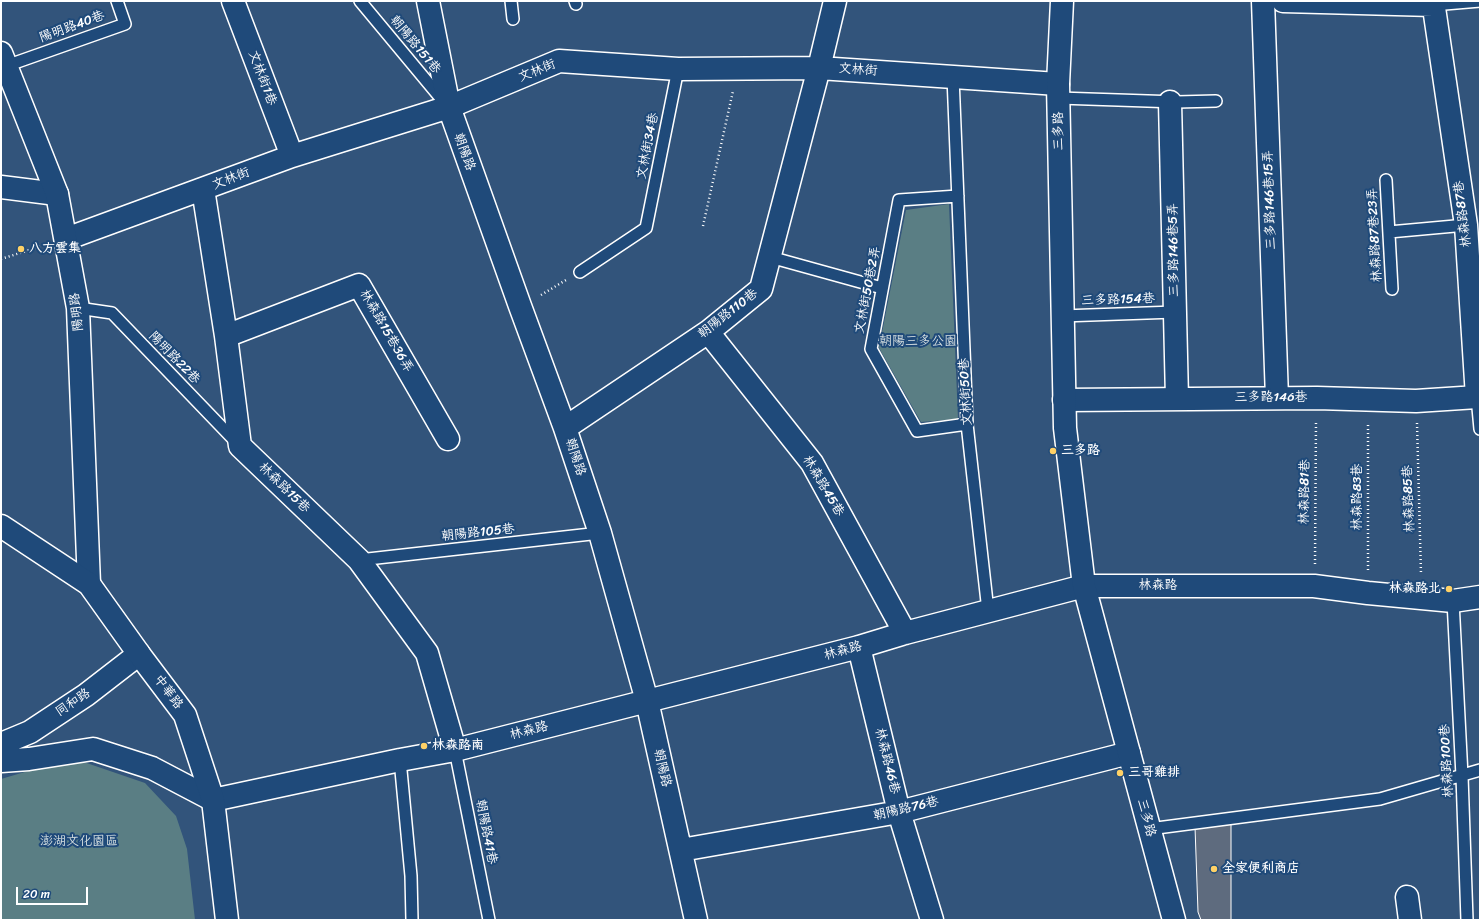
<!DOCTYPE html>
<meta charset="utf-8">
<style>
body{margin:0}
#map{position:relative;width:1481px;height:921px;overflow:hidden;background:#32547b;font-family:Sriracha,sans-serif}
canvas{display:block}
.frame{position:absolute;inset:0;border:2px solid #fff;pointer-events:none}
.scale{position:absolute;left:16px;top:887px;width:72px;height:18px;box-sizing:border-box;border:2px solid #fff;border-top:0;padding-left:5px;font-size:12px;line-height:14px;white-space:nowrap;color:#fff;-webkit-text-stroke:3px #1f4a7a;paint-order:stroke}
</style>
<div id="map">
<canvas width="1481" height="921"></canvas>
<div class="frame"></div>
<div class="scale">20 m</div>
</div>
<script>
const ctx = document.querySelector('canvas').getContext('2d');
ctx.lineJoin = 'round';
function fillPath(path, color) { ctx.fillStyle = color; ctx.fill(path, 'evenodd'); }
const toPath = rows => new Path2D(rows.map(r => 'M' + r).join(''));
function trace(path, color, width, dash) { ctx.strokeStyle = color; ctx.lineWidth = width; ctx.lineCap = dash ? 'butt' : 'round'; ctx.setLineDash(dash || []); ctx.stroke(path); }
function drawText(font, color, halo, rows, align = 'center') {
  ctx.font = font + ' Sriracha,"LXGW WenKai TC",sans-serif'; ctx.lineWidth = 4; ctx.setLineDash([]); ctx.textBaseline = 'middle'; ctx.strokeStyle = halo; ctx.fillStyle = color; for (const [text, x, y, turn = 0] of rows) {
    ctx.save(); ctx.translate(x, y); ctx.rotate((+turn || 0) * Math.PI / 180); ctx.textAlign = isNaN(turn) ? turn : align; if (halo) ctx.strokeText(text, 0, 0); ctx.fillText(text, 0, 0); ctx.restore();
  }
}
fillPath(toPath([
 [949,204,958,419,921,422,879,348,906,210],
 [72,758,145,783,176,816,187,849,195,920,1,920,1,779]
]), '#5a7e84');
const building = toPath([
 [1231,820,1231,920,1201,920,1198,912,1195,827,1231,820]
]);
fillPath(building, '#5e6b7e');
trace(building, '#fff', 1);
const service = toPath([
 [360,1,444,102],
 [511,1,513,19],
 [575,1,576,4],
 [1433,5,1480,1],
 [6,66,125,24,117,1],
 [953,77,967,424,988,611],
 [1059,98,1177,102,1216,101],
 [1386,180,1392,289],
 [958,196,899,200,871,349,917,431,967,424],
 [1389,232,1466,225],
 [770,257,882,288],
 [580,272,646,228,678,69],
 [78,308,112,313,237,443],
 [1062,316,1175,312],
 [1477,397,1480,429],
 [359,560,600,533],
 [1453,601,1462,776,1467,920],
 [455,750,489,920],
 [400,760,411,876,412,920],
 [1149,829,1380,799,1480,770]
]);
const minor = toPath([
 [233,1,292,156],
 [428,1,449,107,520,306,565,428,600,533,647,701,696,920],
 [1263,1,1277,398],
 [1283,1,1433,5],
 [1170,102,1177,399],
 [1,187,57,194],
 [203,189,226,336,240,446,359,560,427,653,455,750],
 [66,239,292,156,449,107,559,61,678,69,819,68,1058,84],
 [708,332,812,463,905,633],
 [226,336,359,285,448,439],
 [1064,400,1317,398,1416,401,1477,397,1466,225,1433,1],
 [565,428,708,332,761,289,819,68,835,1],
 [859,647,899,812,932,920],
 [1,744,30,732,86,695,139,654],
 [1,761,29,759,93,749,152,768,213,800,400,760,455,750,859,647,905,633,1084,586,1314,586,1368,593,1453,601,1480,597],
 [681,850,899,812,1129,753],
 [1407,897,1410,920]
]);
const tertiary = toPath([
 [1062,1,1058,84,1065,428,1084,586,1174,920],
 [1,53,57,194,78,308,89,584]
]);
const secondary = toPath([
 [1,526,89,584,139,654,185,715,213,800,227,920]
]);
trace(service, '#fff', 14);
trace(minor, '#fff', 25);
trace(tertiary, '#fff', 25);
trace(secondary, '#fff', 25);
trace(toPath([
 [703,226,733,91],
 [1,259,42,246],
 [541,295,566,280],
 [1417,423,1421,574],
 [1315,564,1316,421],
 [1368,570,1368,423]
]), '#fff', 2.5, [1, 3]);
trace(service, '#1f4a7a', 11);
trace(minor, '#1f4a7a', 22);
trace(tertiary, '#1f4a7a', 22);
trace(secondary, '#1f4a7a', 22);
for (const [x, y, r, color] of [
 [21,249,4,"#ffd166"],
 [1053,451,4,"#ffd166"],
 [1449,589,4,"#ffd166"],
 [424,746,4,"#ffd166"],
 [1120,773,4,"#ffd166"],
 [1214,869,4,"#ffd166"]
]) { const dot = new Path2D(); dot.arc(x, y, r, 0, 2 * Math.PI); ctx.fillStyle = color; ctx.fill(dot); trace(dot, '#1f4a7a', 1.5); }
drawText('13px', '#fff', '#1f4a7a', [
 ["陽明路40巷",72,27,-20],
 ["朝陽路151巷",415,45,50],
 ["文林街",858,70,4],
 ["文林街",537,71,-22],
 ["文林街1巷",262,78,69],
 ["三多路",1059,131,-91],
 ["文林街34巷",648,146,-79],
 ["朝陽路",464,152,70],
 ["文林街",231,179,-21],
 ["三多路146巷15弄",1270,200,-92],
 ["林森路87巷",1463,214,-97],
 ["林森路87巷23弄",1375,235,-93],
 ["三多路146巷5弄",1174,250,-91],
 ["文林街50巷2弄",868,290,-79],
 ["三多路154巷",1118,300,-2],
 ["陽明路",77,312,-96],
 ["朝陽路110巷",728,314,-38],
 ["林森路15巷36弄",386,331,60],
 ["陽明路22巷",174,358,46],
 ["文林街50巷",966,392,-93],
 ["三多路146巷",1271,398],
 ["朝陽路",575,457,72],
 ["林森路45巷",823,486,59],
 ["林森路15巷",284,488,44],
 ["林森路81巷",1305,492,-89],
 ["林森路83巷",1358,497,-90],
 ["林森路85巷",1409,499,-92],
 ["朝陽路105巷",478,533,-6],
 ["林森路",1158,586],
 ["林森路",843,651,-15],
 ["中華路",168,692,53],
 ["同和路",73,703,-34],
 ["林森路",529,731,-14],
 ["林森路46巷",887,761,76],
 ["林森路100巷",1447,761,-93],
 ["朝陽路",662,768,77],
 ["朝陽路76巷",906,809,-13],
 ["三多路",1146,818,75],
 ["朝陽路41巷",486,832,79]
]);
drawText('bold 13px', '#fff', '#1f4a7a', [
 ["八方雲集",29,249],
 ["三多路",1061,451],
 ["林森路北",1441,589,"right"],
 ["林森路南",432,746],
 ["三哥雞排",1128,773],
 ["全家便利商店",1222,869]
], 'left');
drawText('13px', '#d6dfe0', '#1f4a7a', [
 ["朝陽三多公園",918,342],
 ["澎湖文化園區",79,842]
]);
</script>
